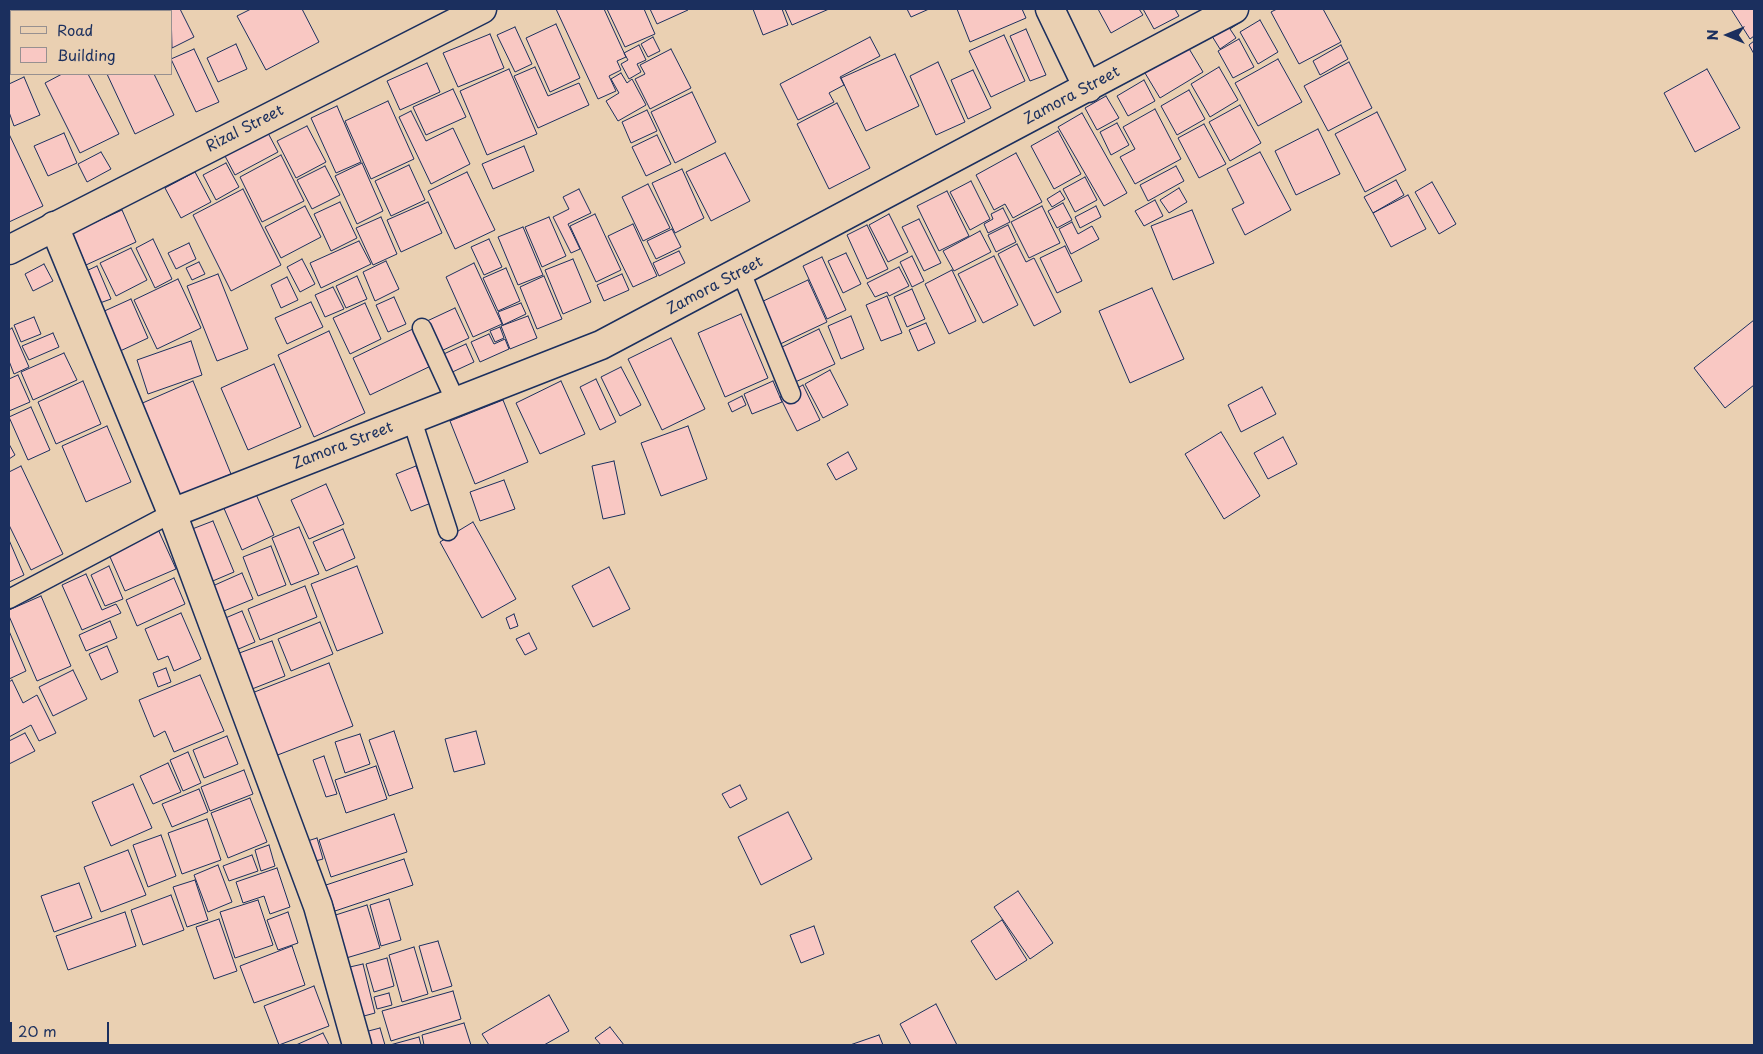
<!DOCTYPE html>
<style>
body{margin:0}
#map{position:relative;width:1763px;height:1054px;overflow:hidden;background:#ead0b2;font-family:"Playpen Sans",sans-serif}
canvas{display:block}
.frame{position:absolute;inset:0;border:10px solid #1b2f5e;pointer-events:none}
.legend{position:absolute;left:10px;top:10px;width:162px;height:65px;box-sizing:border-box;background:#ead0b2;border:1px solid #979090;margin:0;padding:6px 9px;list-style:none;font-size:15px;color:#1b2f5e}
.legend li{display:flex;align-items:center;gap:10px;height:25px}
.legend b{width:25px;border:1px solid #979090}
.north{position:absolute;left:1703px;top:10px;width:50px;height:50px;-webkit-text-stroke:4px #ead0b2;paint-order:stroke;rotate:270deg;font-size:14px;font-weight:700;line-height:20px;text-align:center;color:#1b2f5e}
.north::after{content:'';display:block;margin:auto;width:18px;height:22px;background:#1b2f5e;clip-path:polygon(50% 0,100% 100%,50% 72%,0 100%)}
.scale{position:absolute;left:10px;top:1022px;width:99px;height:22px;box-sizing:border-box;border:2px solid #1b2f5e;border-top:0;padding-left:6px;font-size:15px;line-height:18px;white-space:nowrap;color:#1b2f5e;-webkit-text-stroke:4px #ead0b2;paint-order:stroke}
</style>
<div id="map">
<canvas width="1763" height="1054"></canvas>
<div class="frame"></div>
<ul class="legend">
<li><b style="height:6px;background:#ead0b2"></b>Road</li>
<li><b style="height:14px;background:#f9c8c3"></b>Building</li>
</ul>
<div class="north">N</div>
<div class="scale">20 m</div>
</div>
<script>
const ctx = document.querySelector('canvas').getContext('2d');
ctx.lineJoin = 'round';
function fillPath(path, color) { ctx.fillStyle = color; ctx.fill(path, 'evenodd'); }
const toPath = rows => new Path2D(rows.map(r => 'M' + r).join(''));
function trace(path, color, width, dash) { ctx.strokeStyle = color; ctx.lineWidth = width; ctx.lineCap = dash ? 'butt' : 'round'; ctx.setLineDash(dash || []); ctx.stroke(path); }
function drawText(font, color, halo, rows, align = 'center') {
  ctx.font = font + ' "Playpen Sans",sans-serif'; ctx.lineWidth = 5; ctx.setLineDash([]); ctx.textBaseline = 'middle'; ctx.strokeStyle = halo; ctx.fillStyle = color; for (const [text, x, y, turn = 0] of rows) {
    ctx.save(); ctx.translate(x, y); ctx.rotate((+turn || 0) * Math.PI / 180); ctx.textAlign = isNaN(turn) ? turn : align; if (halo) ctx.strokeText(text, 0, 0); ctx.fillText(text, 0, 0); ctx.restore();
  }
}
const building = toPath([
 [52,9,94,9,95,11,53,11,52,9],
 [117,9,145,9,146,11,118,11,117,9],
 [153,9,180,9,194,37,172,48,171,11,154,11,153,9],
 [251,9,302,9,319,42,266,70,237,16,251,9],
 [556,9,604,9,626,57,617,61,621,70,609,76,616,91,598,99,556,9],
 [607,9,644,9,655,34,625,47,607,9],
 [650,9,687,9,688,10,657,24,650,9],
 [753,9,782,9,788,25,763,35,753,9],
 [785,9,829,9,792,25,785,9],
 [907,9,929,9,911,17,907,9],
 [957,9,1022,9,1026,18,970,42,957,9],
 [1098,9,1139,9,1143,15,1111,33,1098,9],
 [1143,9,1175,9,1179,16,1154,29,1143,9],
 [1238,9,1245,19,1230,29,1236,38,1220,49,1207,28,1238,9],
 [1277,9,1323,9,1341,42,1299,64,1271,12,1277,9],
 [1731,9,1754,9,1754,36,1750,39,1731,9],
 [1260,20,1278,52,1258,64,1240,32,1260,20],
 [556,24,580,78,550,92,526,38,556,24],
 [515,27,532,64,515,72,497,35,515,27],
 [1026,29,1046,75,1030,81,1010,36,1026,29],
 [490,34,504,68,458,87,443,53,490,34],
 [1004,35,1025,81,991,97,969,51,1004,35],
 [653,37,660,51,648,57,641,44,653,37],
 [870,37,880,56,840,77,844,85,829,93,834,102,798,120,780,84,870,37],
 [1239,39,1254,67,1233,78,1218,51,1239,39],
 [1754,41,1754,54,1749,45,1754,41],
 [1185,42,1203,72,1160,98,1142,68,1185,42],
 [236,44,247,69,218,82,207,58,236,44],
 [639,45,646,60,637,64,641,72,629,79,621,64,628,60,624,53,639,45],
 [1341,45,1348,59,1320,75,1313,61,1341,45],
 [194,49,219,102,196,112,171,59,194,49],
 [671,49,691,88,650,109,635,79,645,74,640,65,671,49],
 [895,54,919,106,866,131,841,78,895,54],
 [1278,59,1302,102,1258,126,1235,83,1278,59],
 [938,62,965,122,936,135,910,76,938,62],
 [1349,62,1372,108,1328,131,1304,86,1349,62],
 [427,63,440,92,400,110,387,81,427,63],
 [535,67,548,96,579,83,589,105,538,128,514,76,535,67],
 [1219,67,1238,100,1210,117,1191,84,1219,67],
 [509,69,537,134,487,155,460,91,509,69],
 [1707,69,1740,128,1695,152,1664,93,1707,69],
 [973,70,991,108,968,119,951,80,973,70],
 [621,73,627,83,632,79,646,105,618,121,606,101,619,93,611,79,621,73],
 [62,74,88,74,119,134,80,153,45,83,62,74],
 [107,74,154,74,174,115,135,134,107,74],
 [24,77,40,115,14,126,9,112,9,84,24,77],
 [1144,80,1155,101,1128,116,1117,96,1144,80],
 [453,89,466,117,426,135,413,107,453,89],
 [1189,90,1205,119,1177,135,1161,106,1189,90],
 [692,92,716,142,675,163,651,112,692,92],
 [1106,96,1119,118,1097,130,1085,108,1106,96],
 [388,101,414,159,371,179,345,121,388,101],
 [837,103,870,168,829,189,797,124,837,103],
 [1240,105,1261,143,1230,161,1209,122,1240,105],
 [337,106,361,162,336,173,311,118,337,106],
 [1155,109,1181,159,1135,184,1120,157,1135,149,1123,127,1155,109],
 [647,110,657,131,631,143,622,122,647,110],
 [411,111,426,141,453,128,470,164,431,184,399,117,411,111],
 [1377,112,1406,170,1365,192,1335,134,1377,112],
 [1082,113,1127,193,1104,206,1058,127,1082,113],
 [1117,123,1129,145,1111,155,1100,132,1117,123],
 [1204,124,1226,164,1199,178,1178,138,1204,124],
 [307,126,326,162,296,178,277,141,307,126],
 [1318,129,1340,174,1296,195,1275,151,1318,129],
 [1058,131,1081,174,1054,189,1031,146,1058,131],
 [64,133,77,163,48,176,34,146,64,133],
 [268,133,278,152,235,175,225,156,268,133],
 [9,134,43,206,9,222,9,134],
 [657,135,671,164,646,176,632,147,657,135],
 [524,146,534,171,493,189,482,164,524,146],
 [101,152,111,169,87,182,78,164,101,152],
 [1260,152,1291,210,1245,235,1232,209,1244,203,1227,169,1260,152],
 [725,153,750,201,711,221,686,172,725,153],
 [1016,153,1042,202,1013,218,1005,204,994,210,976,175,1016,153],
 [281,155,304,201,262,222,240,177,281,155],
 [226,163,239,187,216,200,203,175,226,163],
 [362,163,383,211,357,224,335,176,362,163],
 [409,165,425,200,391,216,375,181,409,165],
 [325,166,340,195,312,209,297,180,325,166],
 [1176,166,1184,181,1148,201,1140,185,1176,166],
 [682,169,704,218,675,233,652,183,682,169],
 [195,172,211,202,181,218,165,188,195,172],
 [467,172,495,230,455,249,428,191,467,172],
 [1085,177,1097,200,1075,212,1063,189,1085,177],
 [1396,180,1404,195,1373,213,1364,197,1396,180],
 [971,181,990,219,970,230,950,192,971,181],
 [1432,182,1456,224,1439,234,1415,192,1432,182],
 [648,184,670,228,643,241,622,197,648,184],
 [1179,188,1187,202,1169,213,1160,200,1179,188],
 [243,189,281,265,231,291,193,215,243,189],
 [579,189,591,213,568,224,580,249,571,253,553,217,569,209,563,197,579,189],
 [947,191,969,236,939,251,917,206,947,191],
 [1060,191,1065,199,1052,207,1047,199,1060,191],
 [1408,195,1426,229,1391,247,1373,213,1408,195],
 [1155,200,1163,216,1144,226,1135,211,1155,200],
 [340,202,357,238,331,251,314,214,340,202],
 [428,202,442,233,401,252,387,220,428,202],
 [1063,203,1072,220,1057,228,1048,211,1063,203],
 [305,206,321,237,281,258,265,227,305,206],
 [1042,206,1060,243,1029,258,1011,222,1042,206],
 [1096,206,1101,217,1080,228,1075,217,1096,206],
 [1003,208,1010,222,988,233,984,224,993,219,991,214,1003,208],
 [122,210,136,242,86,265,72,233,122,210],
 [1192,210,1214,263,1173,280,1151,226,1192,210],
 [595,214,621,270,596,282,570,226,595,214],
 [889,214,908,252,888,262,869,225,889,214],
 [381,217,397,254,373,265,356,228,381,217],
 [549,217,566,256,542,267,525,227,549,217],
 [919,219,941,263,924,271,902,227,919,219],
 [1072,222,1078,234,1092,226,1099,239,1071,254,1059,229,1072,222],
 [633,224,657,276,633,287,608,236,633,224],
 [867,225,888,269,867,279,847,235,867,225],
 [1008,225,1016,242,996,252,988,235,1008,225],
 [523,227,543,275,518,285,498,237,523,227],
 [672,229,681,247,656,259,647,241,672,229],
 [980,231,991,252,954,271,943,251,980,231],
 [153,239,172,279,155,288,136,248,153,239],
 [489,239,502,267,484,275,471,247,489,239],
 [359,241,371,264,321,288,310,263,359,241],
 [189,243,196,259,176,269,168,253,189,243],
 [1017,244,1026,262,1034,258,1061,312,1034,326,998,254,1017,244],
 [1065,246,1082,281,1057,293,1040,258,1065,246],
 [131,248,147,280,116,296,100,263,131,248],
 [679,251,685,263,659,276,653,263,679,251],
 [846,253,861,284,843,293,828,261,846,253],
 [912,256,924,281,912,287,900,262,912,256],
 [994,256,1018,305,983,323,958,274,994,256],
 [822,257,846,310,827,319,803,266,822,257],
 [302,259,315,284,300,292,287,267,302,259],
 [573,259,591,302,563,314,545,270,573,259],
 [386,261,399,289,375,301,363,272,386,261],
 [199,262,205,274,192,280,186,268,199,262],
 [474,263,502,324,473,337,446,277,474,263],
 [44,264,53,281,33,291,25,274,44,264],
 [97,266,111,299,97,304,84,272,97,266],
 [899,267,909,286,889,296,887,292,875,297,867,283,899,267],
 [506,268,520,301,498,311,483,278,506,268],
 [952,270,976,321,949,334,925,284,952,270],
 [218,274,248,349,217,361,187,286,218,274],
 [622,274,629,290,604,301,597,285,622,274],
 [357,276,367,299,346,308,336,286,357,276],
 [544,276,562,319,537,329,520,287,544,276],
 [287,277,298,300,281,308,271,285,287,277],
 [178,279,201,328,157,349,134,300,178,279],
 [808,280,827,322,776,346,757,304,808,280],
 [333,287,344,309,325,317,315,295,333,287],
 [1152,288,1184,359,1130,383,1099,311,1152,288],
 [912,289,925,319,907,327,894,297,912,289],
 [887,296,902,333,881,341,866,305,887,296],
 [394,297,406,324,388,332,376,305,394,297],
 [131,299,148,338,118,352,100,313,131,299],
 [311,302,323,327,287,344,275,318,311,302],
 [365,303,381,339,350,354,333,318,365,303],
 [521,303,526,314,503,325,498,312,521,303],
 [455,308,469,338,439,352,425,322,455,308],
 [741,314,768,378,725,397,698,333,741,314],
 [528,316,537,338,510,349,501,326,528,316],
 [851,316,864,349,841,359,828,326,851,316],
 [34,317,41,334,21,342,14,325,34,317],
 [1754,320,1754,385,1725,408,1694,368,1754,320],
 [926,323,935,343,918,351,909,330,926,323],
 [417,327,435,364,370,395,353,358,417,327],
 [500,327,504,338,495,342,490,331,500,327],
 [12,328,29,367,14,374,9,361,9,330,12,328],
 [819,329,835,364,793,383,778,349,819,329],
 [329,331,365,413,314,437,278,355,329,331],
 [53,333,59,347,29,360,22,346,53,333],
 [489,334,494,344,505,339,509,349,480,362,471,342,489,334],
 [671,338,705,409,662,430,628,359,671,338],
 [191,341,202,375,148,394,137,360,191,341],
 [466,344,474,362,446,375,437,357,466,344],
 [64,353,77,380,33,400,21,372,64,353],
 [274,364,301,427,248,450,221,388,274,364],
 [621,367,641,405,620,416,601,377,621,367],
 [830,370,848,405,823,418,805,384,830,370],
 [18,375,30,402,9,411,9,379,18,375],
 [596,379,616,422,600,430,580,387,596,379],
 [83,381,101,424,56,444,38,402,83,381],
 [193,381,231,474,176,497,138,405,193,381],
 [561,381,585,434,540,454,516,403,561,381],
 [773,381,782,402,752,414,744,394,773,381],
 [803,385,820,420,797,431,780,397,803,385],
 [1262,387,1276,414,1241,432,1228,405,1262,387],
 [742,396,746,405,732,412,728,403,742,396],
 [503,400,528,462,475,484,450,421,503,400],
 [31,407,50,450,28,460,9,417,31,407],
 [107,426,131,482,86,502,62,446,107,426],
 [688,426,707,479,661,496,641,443,688,426],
 [1221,432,1260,496,1224,519,1185,454,1221,432],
 [1283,437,1297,464,1268,479,1254,453,1283,437],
 [9,444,15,455,9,459,9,444],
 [848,452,857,469,836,480,827,464,848,452],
 [614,461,625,514,603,519,592,466,614,461],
 [21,466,63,554,31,570,9,525,9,472,21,466],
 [416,466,431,503,411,511,396,474,416,466],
 [504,480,515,509,480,521,470,492,504,480],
 [326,484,344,524,309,539,291,500,326,484],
 [255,492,274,535,242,550,223,506,255,492],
 [213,521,234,572,208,583,187,531,213,521],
 [473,522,516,599,482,618,440,542,473,522],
 [157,527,176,569,125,591,107,550,157,527],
 [299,527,319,574,291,585,272,538,299,527],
 [343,529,355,558,326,571,313,542,343,529],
 [9,540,24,575,9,582,9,540],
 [271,546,286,585,258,596,243,557,271,546],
 [109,566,123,599,105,606,91,575,109,566],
 [357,566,383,633,337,651,311,584,357,566],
 [609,567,630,609,593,627,572,586,609,567],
 [242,573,253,599,219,613,208,588,242,573],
 [86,574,102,610,116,604,121,613,82,630,62,585,86,574],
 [174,578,185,604,137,626,126,600,174,578],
 [305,586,317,617,260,640,248,609,305,586],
 [41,596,71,666,37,681,9,616,9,610,41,596],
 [242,611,255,642,229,653,216,622,242,611],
 [181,613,201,659,174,671,168,656,158,660,145,629,181,613],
 [514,614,518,626,510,629,506,618,514,614],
 [110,621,117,638,86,651,79,635,110,621],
 [320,622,333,654,291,671,278,639,320,622],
 [9,631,26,671,9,679,9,631],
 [529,633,537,649,525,655,516,639,529,633],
 [272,641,285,676,247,691,234,655,272,641],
 [107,646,118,672,101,680,89,654,107,646],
 [329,663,353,726,275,756,252,693,329,663],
 [166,668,171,682,158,687,153,673,166,668],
 [73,670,87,699,53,716,39,687,73,670],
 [200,675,224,731,174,752,165,731,154,737,139,700,200,675],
 [12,680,23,703,37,695,56,733,39,741,31,725,9,737,9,682,12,680],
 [394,731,413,788,389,796,369,740,394,731],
 [476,731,485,764,454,772,445,739,476,731],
 [25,733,35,751,9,764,9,741,25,733],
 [360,734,370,764,345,773,335,742,360,734],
 [227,736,238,764,204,778,193,750,227,736],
 [188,752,201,783,183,791,170,760,188,752],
 [324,756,337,794,326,797,313,760,324,756],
 [168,763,181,792,153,804,140,776,168,763],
 [376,766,387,799,346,813,335,780,376,766],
 [244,770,253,794,210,811,201,787,244,770],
 [133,784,152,828,111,846,92,802,133,784],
 [740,785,747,799,730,808,722,794,740,785],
 [199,789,208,812,172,827,162,804,199,789],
 [250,798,267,842,228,858,211,813,250,798],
 [788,812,812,859,761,885,738,837,788,812],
 [394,814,407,852,331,877,319,840,394,814],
 [207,819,221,860,182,874,168,833,207,819],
 [161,835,176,876,148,887,133,845,161,835],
 [317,838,323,859,304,864,298,844,317,838],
 [269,845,275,866,261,871,255,850,269,845],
 [128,850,146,895,101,912,84,867,128,850],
 [252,855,258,871,229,881,223,866,252,855],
 [404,859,413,885,335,911,326,885,404,859],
 [218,865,232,902,208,912,194,875,218,865],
 [277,868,290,907,270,914,264,896,243,903,236,882,277,868],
 [195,880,208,920,187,927,173,887,195,880],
 [79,883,92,918,54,932,41,896,79,883],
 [1018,891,1053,943,1030,959,994,907,1018,891],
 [171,895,184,930,143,945,131,910,171,895],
 [389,899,401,940,381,946,370,905,389,899],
 [258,900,273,945,235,958,220,912,258,900],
 [367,905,380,948,336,961,323,919,367,905],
 [125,912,136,946,68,970,56,936,125,912],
 [288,912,298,943,278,950,267,920,288,912],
 [219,919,237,971,214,979,196,927,219,919],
 [1002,920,1027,960,996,980,971,941,1002,920],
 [814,926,824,954,801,963,790,935,814,926],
 [438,941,452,986,432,992,419,946,438,941],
 [292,946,305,985,254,1003,240,966,292,946],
 [414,947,428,994,402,1002,389,955,414,947],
 [387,958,394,986,374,992,366,964,387,958],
 [363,964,375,1013,353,1019,341,969,363,964],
 [314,986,329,1026,279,1045,264,1006,314,986],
 [453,991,461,1019,391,1041,382,1011,453,991],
 [389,993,392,1005,377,1009,374,997,389,993],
 [549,995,569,1031,544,1045,489,1045,482,1034,549,995],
 [936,1004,957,1045,911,1045,900,1024,936,1004],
 [464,1023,471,1045,424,1045,422,1035,464,1023],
 [610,1027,624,1045,601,1045,595,1038,610,1027],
 [380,1028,385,1045,360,1045,357,1034,380,1028],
 [323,1033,329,1045,296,1045,323,1033],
 [879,1035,883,1045,850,1045,879,1035],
 [419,1037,421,1045,390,1045,419,1037]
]);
fillPath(building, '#f9c8c3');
trace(building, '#1b2f5e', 1);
const service = toPath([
 [741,272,791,394],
 [422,328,456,402],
 [412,420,448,531],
 [9,599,172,513]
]);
const minor = toPath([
 [1050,9,1088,88],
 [54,226,172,513,318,906,357,1045],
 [172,513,601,345,1234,9]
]);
const tertiary = toPath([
 [9,250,482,9]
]);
trace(service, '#1b2f5e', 21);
trace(minor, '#1b2f5e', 31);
trace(tertiary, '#1b2f5e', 31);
trace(service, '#ead0b2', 18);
trace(minor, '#ead0b2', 28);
trace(tertiary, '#ead0b2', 28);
drawText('15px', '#1b2f5e', '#ead0b2', [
 ["Zamora Street",1072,96,-28],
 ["Rizal Street",245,129,-27],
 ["Zamora Street",715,286,-28],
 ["Zamora Street",343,446,-21]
]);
</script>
